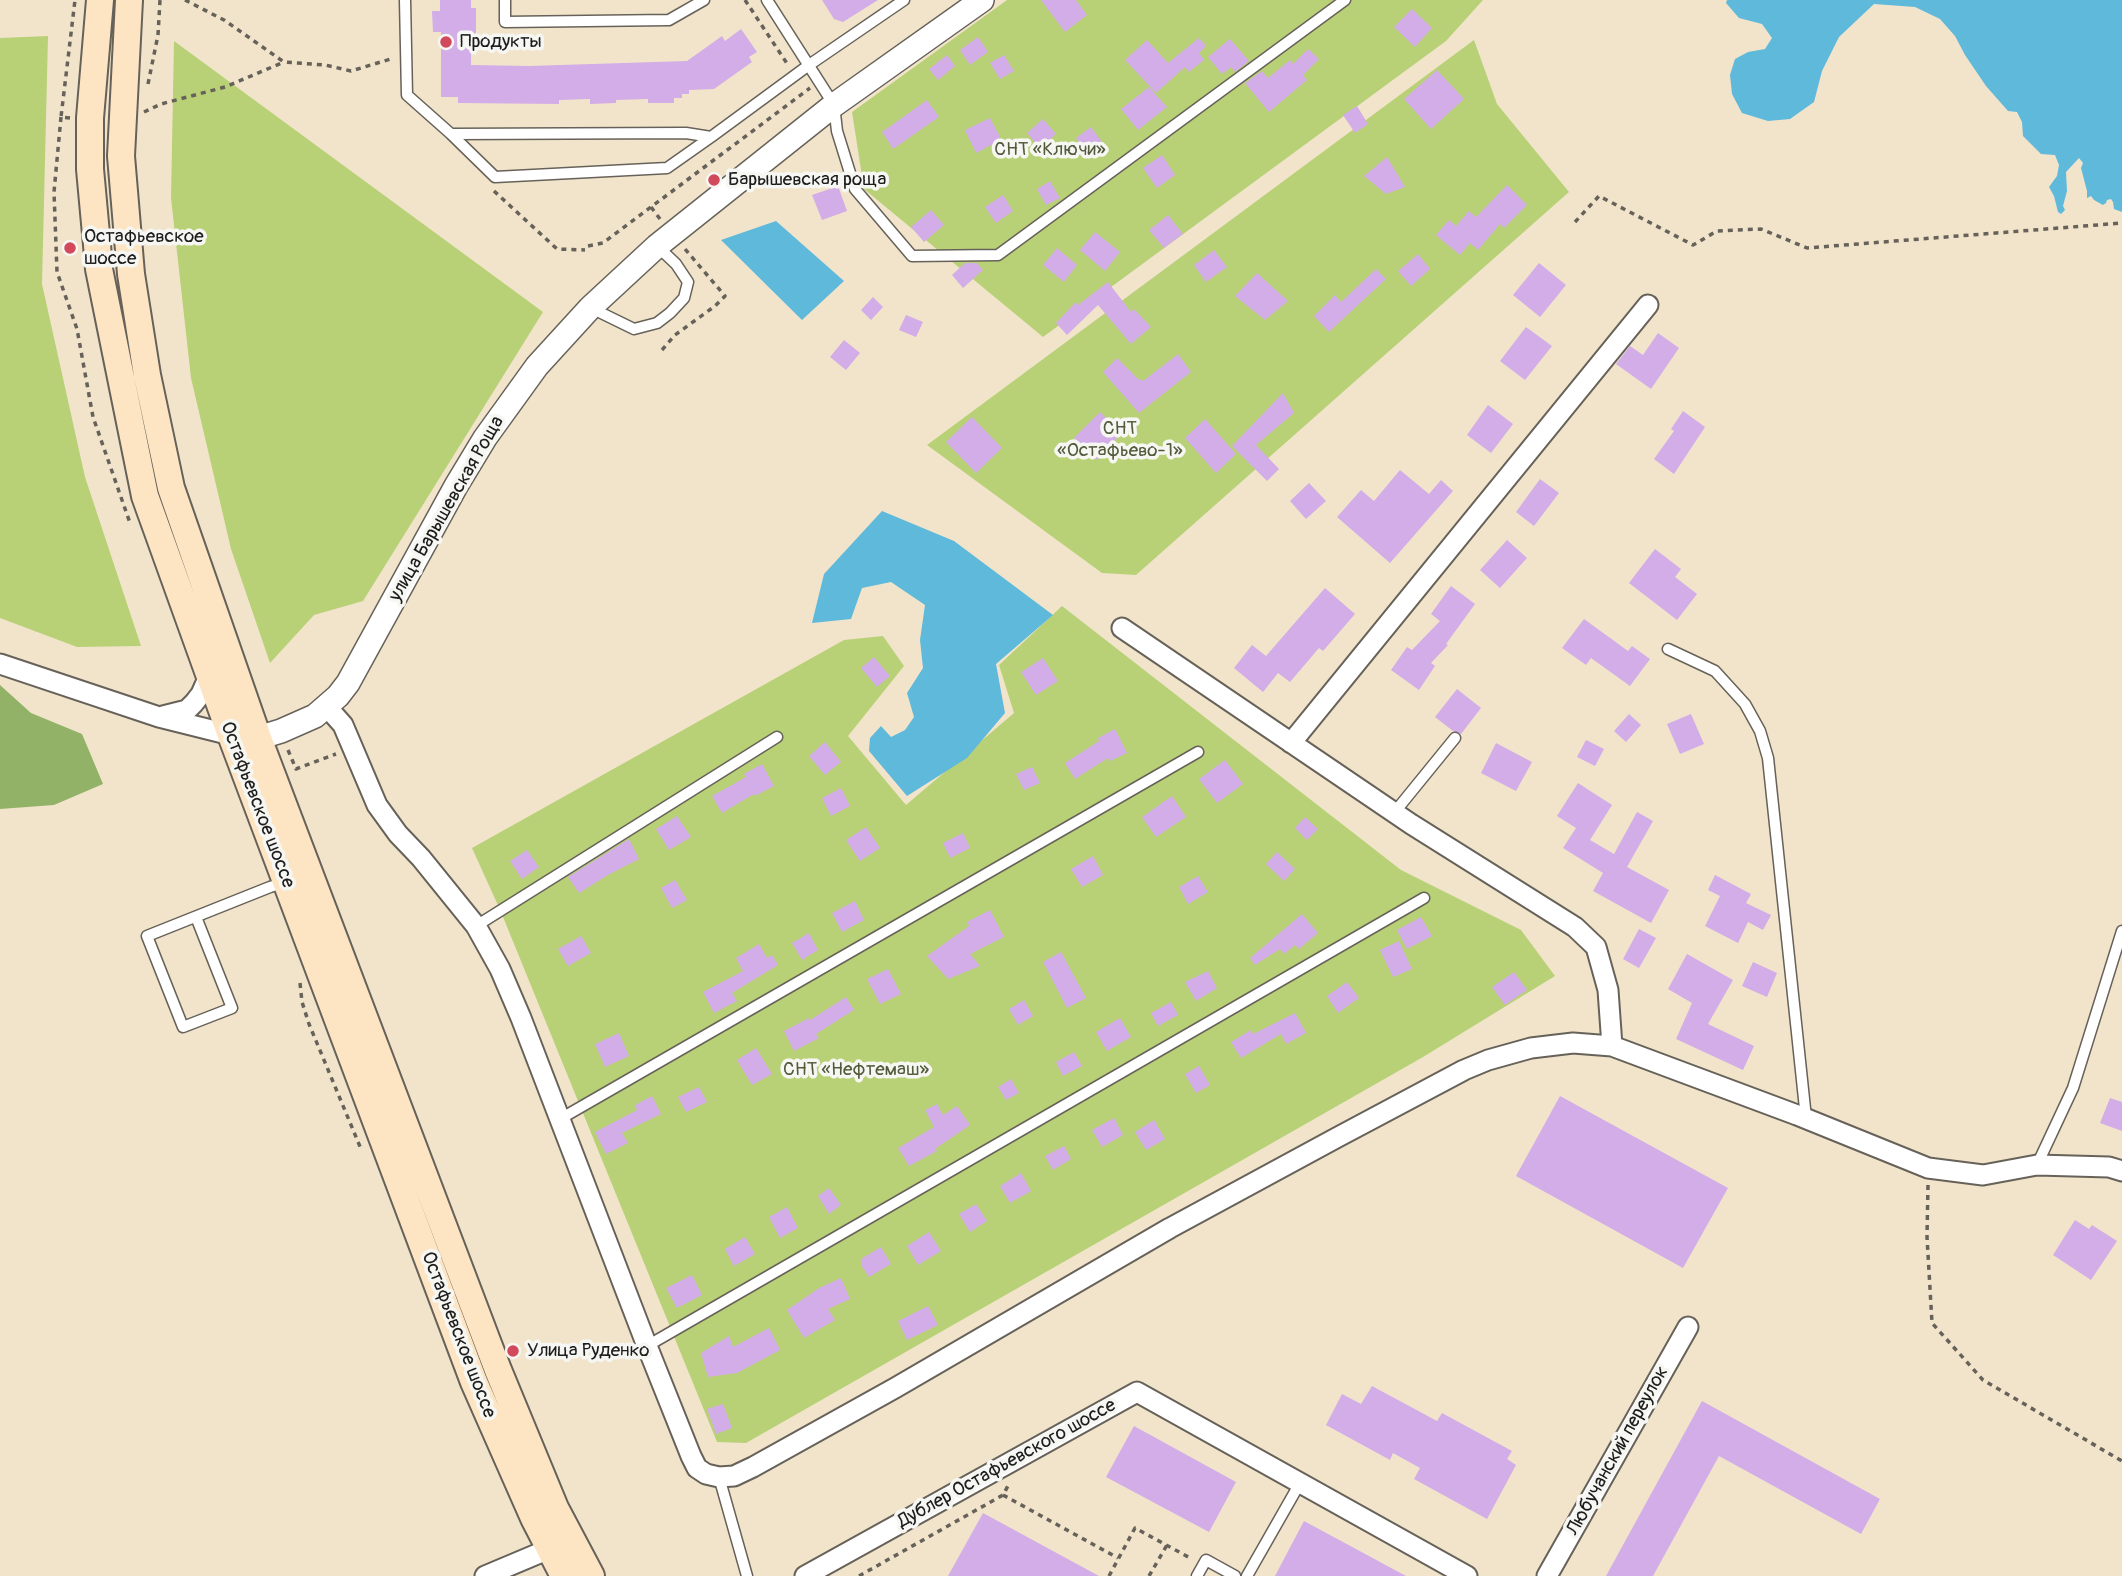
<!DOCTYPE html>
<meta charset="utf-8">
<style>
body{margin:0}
canvas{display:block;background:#f1e4cb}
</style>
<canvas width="2122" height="1576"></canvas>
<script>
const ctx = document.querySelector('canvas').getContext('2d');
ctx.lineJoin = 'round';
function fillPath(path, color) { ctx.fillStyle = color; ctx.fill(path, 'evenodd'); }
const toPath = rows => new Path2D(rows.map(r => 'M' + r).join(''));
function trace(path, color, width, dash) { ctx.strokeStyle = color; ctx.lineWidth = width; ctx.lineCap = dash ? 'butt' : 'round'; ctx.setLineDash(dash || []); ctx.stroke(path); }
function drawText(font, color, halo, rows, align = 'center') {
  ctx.font = font + ' Pangolin,sans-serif'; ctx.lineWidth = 7; ctx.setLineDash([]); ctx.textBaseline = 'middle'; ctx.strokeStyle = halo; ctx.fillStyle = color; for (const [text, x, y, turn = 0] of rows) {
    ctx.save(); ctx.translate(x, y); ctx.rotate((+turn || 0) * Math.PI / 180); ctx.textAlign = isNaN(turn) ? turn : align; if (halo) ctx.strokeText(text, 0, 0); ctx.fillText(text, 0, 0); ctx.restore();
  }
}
fillPath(toPath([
 [1007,0,1483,0,1446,41,1043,337,864,189,852,112],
 [48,36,42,284,85,477,141,646,77,647,0,618,0,38],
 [1474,40,1497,104,1569,192,1136,575,1102,573,927,445],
 [174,41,543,312,363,601,314,615,270,663,231,549,191,378,171,198],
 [1062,606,1401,870,1521,930,1555,976,1423,1057,746,1443,717,1442,501,912,472,848,844,640,883,636,904,666,848,736,906,805,1014,713,999,665]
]), '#b9d176');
fillPath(toPath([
 [0,685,31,713,82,734,103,784,54,805,0,809]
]), '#92b367');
fillPath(toPath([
 [1727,0,2122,0,2122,212,2114,209,2113,202,2111,199,2107,200,2106,203,2103,205,2094,200,2091,196,2087,198,2087,191,2081,168,2083,163,2079,158,2066,172,2067,191,2063,206,2065,210,2061,214,2058,212,2054,196,2049,187,2057,176,2059,165,2055,155,2041,154,2023,136,2022,122,2017,112,2008,111,1986,86,1965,55,1955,36,1940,19,1915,7,1874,4,1839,37,1822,71,1814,102,1790,119,1768,121,1742,113,1732,94,1730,75,1735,59,1748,52,1765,49,1772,38,1762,24,1739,18,1726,3],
 [776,221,844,281,802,320,721,240],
 [882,511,954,541,1053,615,996,664,1005,713,967,758,907,796,869,751,870,738,881,726,891,737,905,730,914,717,907,693,923,668,920,640,925,605,891,582,862,588,851,619,812,623,824,574]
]), '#5eb9db');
fillPath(toPath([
 [440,0,471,0,471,8,476,8,476,34,471,33,471,65,529,66,687,61,722,36,725,41,741,29,757,52,749,57,752,62,714,89,689,90,689,94,682,94,682,98,674,98,674,103,648,103,648,99,616,100,616,103,590,104,590,99,559,100,559,104,458,103,458,97,441,97,441,32,433,32,432,11,440,11],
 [822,0,878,0,843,22,834,19],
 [1041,0,1076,0,1087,15,1065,32],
 [1412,9,1432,28,1415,47,1394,27],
 [978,37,988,52,970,65,960,50],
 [1199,38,1206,46,1199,53,1204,60,1189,72,1185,67,1156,93,1125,60,1147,40,1168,63],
 [1230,39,1249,61,1235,72,1231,67,1222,74,1208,57],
 [1308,49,1319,59,1303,75,1307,80,1269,112,1245,83,1262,71,1268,78,1290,60,1293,64],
 [947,55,955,66,938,80,929,69],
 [1004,55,1014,71,1000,79,990,63],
 [1437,70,1464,99,1431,129,1404,99],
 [1149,87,1167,107,1138,130,1121,109],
 [927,100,939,117,893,149,882,132],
 [1357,106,1368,124,1355,133,1343,115],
 [990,118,999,135,999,141,976,153,965,130],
 [1043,119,1056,134,1040,148,1027,133],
 [1091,127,1102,142,1087,153,1076,138],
 [1162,155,1175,175,1157,188,1143,168],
 [1387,157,1405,187,1386,194,1364,176],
 [1050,181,1060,198,1046,205,1037,189],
 [1507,185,1527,205,1504,228,1500,224,1478,250,1470,243,1460,255,1436,235,1449,220,1456,226,1469,211,1476,217],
 [838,186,847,211,822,220,812,195],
 [1003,195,1013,211,996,223,985,207],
 [931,210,944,225,924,242,911,227],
 [1168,215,1183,234,1164,248,1149,230],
 [1095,232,1120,252,1105,271,1080,250],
 [1057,248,1077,265,1064,282,1043,265],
 [1214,250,1227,267,1206,282,1194,265],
 [1418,254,1430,269,1411,286,1398,271],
 [965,263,977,263,983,270,963,288,952,275],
 [1539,263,1566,285,1540,317,1513,295],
 [1376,269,1386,279,1329,332,1314,316,1335,295,1341,302],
 [1257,273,1288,301,1265,320,1235,296],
 [1108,282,1131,312,1134,309,1151,327,1131,344,1098,305,1067,335,1056,323,1076,302,1078,305],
 [873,297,883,307,871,320,861,310],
 [906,315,923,322,916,337,899,330],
 [1526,327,1552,346,1525,380,1500,361],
 [1658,333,1679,348,1651,389,1616,364,1630,346,1643,355],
 [844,340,860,353,846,370,830,357],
 [1178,354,1191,372,1139,413,1103,372,1117,358,1139,380,1141,379,1143,381],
 [1283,393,1294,413,1256,445,1279,469,1267,481,1232,446],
 [1488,405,1513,424,1491,453,1467,435],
 [1683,411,1705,427,1674,474,1654,459,1674,431,1671,429],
 [1100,412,1119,431,1119,436,1096,460,1074,438],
 [972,417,1002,448,976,473,946,442],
 [1205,419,1236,454,1216,473,1185,438],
 [1400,470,1429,494,1441,480,1453,491,1390,563,1337,517,1361,490,1374,501],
 [1540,479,1559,493,1534,526,1516,512],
 [1309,483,1326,501,1306,519,1290,501],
 [1507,540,1527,558,1500,588,1480,570],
 [1655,549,1681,569,1675,577,1697,594,1677,620,1629,583],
 [1451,586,1475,604,1446,644,1448,645,1431,663,1435,666,1419,690,1391,670,1407,647,1412,650,1440,621,1431,614],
 [1325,588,1355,614,1323,651,1319,648,1290,682,1278,673,1263,692,1234,668,1252,645,1266,656],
 [1584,619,1628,651,1632,646,1650,659,1630,686,1591,658,1586,665,1562,648],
 [874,657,890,676,877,687,861,668],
 [1043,658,1058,681,1036,695,1021,672],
 [1457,689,1481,708,1461,734,1453,731,1435,717],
 [1629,714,1641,725,1626,742,1614,731],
 [1691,714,1704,744,1680,754,1667,724],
 [1115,729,1127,753,1110,761,1108,758,1075,779,1065,763,1099,741,1098,738],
 [1586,740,1604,749,1595,766,1577,757],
 [825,742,841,762,825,775,809,756],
 [1496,743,1532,762,1516,791,1481,773],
 [1225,760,1243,784,1217,803,1199,779],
 [762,764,774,786,755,796,754,794,722,813,712,796,746,777,744,774],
 [1032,767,1040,783,1024,790,1016,774],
 [1578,783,1612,805,1590,840,1614,854,1637,812,1653,821,1627,867,1669,890,1651,923,1593,891,1603,873,1563,848,1576,828,1557,816],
 [841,788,850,806,831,816,822,798],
 [1172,796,1186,817,1156,837,1142,817],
 [677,816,691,837,669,850,656,829],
 [1305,817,1318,829,1307,840,1295,828],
 [866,827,880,848,860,861,846,840],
 [963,833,970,848,950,858,943,843],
 [629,839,639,859,608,875,579,893,568,877],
 [527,850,539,867,522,879,510,861],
 [1277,852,1295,869,1284,881,1266,864],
 [1093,856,1103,875,1082,887,1071,869],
 [1715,875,1751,894,1746,903,1771,915,1763,930,1748,922,1738,943,1705,926,1720,896,1708,890],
 [1198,876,1208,892,1188,904,1179,887],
 [675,880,687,900,672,908,661,888],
 [855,901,864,920,842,932,832,913],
 [990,910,1004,937,970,954,980,966,948,979,927,956,969,926,967,922],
 [1302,914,1318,933,1299,949,1295,945,1284,954,1280,949,1255,965,1250,958],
 [1421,917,1432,936,1407,949,1397,930],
 [1639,929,1656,938,1639,968,1623,959],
 [809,933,818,950,802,960,792,943],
 [581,936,591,953,568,966,558,949],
 [1399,941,1412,969,1393,977,1380,950],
 [759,944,767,958,772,955,778,965,732,993,737,1001,714,1013,703,992,743,971,736,958],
 [1061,952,1086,998,1067,1008,1043,962],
 [1687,954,1733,980,1708,1024,1754,1046,1743,1070,1676,1039,1692,1003,1668,989],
 [1753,962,1777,973,1767,997,1742,986],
 [888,969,901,994,880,1004,867,979],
 [1208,971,1217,988,1196,1001,1185,982],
 [1514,972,1527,990,1505,1005,1492,987],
 [1347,982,1359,998,1338,1013,1327,996],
 [846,997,854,1010,816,1034,819,1038,794,1051,784,1031,809,1018,810,1020],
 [1024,1000,1033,1016,1018,1025,1009,1009],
 [1171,1002,1178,1015,1158,1026,1151,1013],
 [1295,1013,1306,1033,1286,1044,1281,1034,1241,1058,1231,1042,1251,1030,1253,1034],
 [1120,1018,1131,1037,1107,1051,1096,1032],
 [619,1033,629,1056,605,1067,595,1044],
 [756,1048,772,1074,752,1085,737,1060],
 [1074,1052,1082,1066,1063,1076,1056,1062],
 [1199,1066,1210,1085,1196,1093,1185,1074],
 [1011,1079,1019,1093,1006,1100,998,1087],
 [699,1087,707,1102,686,1112,678,1097],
 [652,1096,661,1114,622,1133,628,1143,606,1154,595,1132,637,1110,635,1105],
 [1560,1096,1728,1188,1683,1268,1516,1176],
 [2110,1098,2122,1102,2122,1131,2100,1123],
 [937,1104,943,1115,957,1106,970,1125,935,1149,937,1151,909,1166,898,1148,934,1127,925,1110],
 [1114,1118,1123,1135,1102,1147,1092,1130],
 [1154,1120,1165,1139,1146,1150,1135,1132],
 [1064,1146,1071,1159,1053,1170,1045,1156],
 [1021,1173,1031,1191,1010,1203,1000,1186],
 [829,1188,841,1205,829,1214,818,1196],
 [976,1204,987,1221,970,1232,959,1214],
 [787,1207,798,1228,780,1238,769,1217],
 [2075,1220,2089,1229,2092,1225,2117,1241,2091,1280,2053,1255],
 [929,1232,941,1251,918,1265,907,1246],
 [745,1237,755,1254,734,1266,725,1249],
 [881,1247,891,1264,869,1277,861,1265,861,1259],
 [692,1275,702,1295,677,1308,666,1288],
 [841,1278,850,1299,828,1309,835,1320,804,1338,787,1310,819,1288],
 [928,1306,938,1325,907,1340,898,1321],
 [769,1328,780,1350,737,1373,708,1377,701,1353,729,1336,733,1347],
 [1372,1386,1437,1421,1442,1413,1512,1451,1507,1459,1516,1465,1487,1519,1414,1479,1420,1468,1393,1453,1390,1460,1326,1425,1342,1394,1361,1404],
 [1702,1401,1880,1499,1861,1534,1719,1456,1653,1576,1606,1576],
 [723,1404,732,1428,716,1434,707,1409],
 [1134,1426,1236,1482,1209,1532,1106,1477],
 [983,1513,1099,1576,948,1576],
 [1304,1521,1406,1576,1275,1576]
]), '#d2ade7');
const service = toPath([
 [405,0,407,95,451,134,686,133,711,137,809,65,904,0],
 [505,0,505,22,669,20,704,0],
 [767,0,834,105,837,131,855,189,912,256,998,255,1345,0],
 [451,134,495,177,667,168,711,137],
 [591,308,634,329,657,323,670,313,684,298,688,282,676,264,657,246],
 [1668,649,1715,671,1745,704,1760,731,1768,758,1806,1118],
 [1394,813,1455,738],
 [196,917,232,1008,183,1027,147,936,270,887,286,882],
 [476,926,777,737],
 [560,1119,1198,752],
 [2037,1165,2073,1088,2122,931],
 [647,1346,1424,898],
 [719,1477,747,1576],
 [1197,1576,1206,1560,1235,1576],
 [1247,1576,1300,1483]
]);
const minor = toPath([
 [1122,628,1411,824,1575,927,1596,947,1608,990,1612,1046],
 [0,664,159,717,231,735],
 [327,707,343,725,377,805,398,834,421,858,476,926,500,969,521,1018,647,1346,691,1456,697,1468,706,1474,719,1477,734,1476,753,1467,895,1388,1170,1228,1338,1137,1464,1070,1488,1060,1531,1048,1573,1043,1612,1046,1797,1115,1928,1168,1983,1175,2037,1165,2109,1167,2122,1171],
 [163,716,187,710,194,703,201,694,209,676],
 [1291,743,1648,305],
 [485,1576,561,1544],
 [805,1576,1137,1392,1467,1576],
 [1547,1576,1688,1327]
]);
const tertiary = toPath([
 [242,736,258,738,281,731,315,716,338,696,348,683,456,486,485,438,537,366,590,308,657,246,834,105,982,0]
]);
const secondary = toPath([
 [100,0,90,118,90,169,97,245,99,269,145,496,231,735,474,1382,534,1518,564,1576],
 [129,0,121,156,131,274,147,375,171,488,258,738,498,1370,555,1508,591,1576]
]);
trace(service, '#676259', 13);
trace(minor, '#676259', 23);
trace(tertiary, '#676259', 26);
trace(secondary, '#676259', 30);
trace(toPath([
 [185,0,224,20,284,62,325,65,351,71,394,58],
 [745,0,788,65],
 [148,84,158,35,160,0],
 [144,112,161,104,225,87,284,62],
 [61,117,54,192,57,272,77,329,93,417,130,523],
 [70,118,61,117,75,0],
 [494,191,557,249,585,250],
 [651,207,660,219],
 [1575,222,1599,196,1693,245,1717,231,1761,229,1807,248,2122,223],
 [588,246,603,243,810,88],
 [662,350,675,335,715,306,725,296,685,249],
 [288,750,296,769,336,754],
 [300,983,302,1002,309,1024,361,1149],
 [1928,1185,1927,1237,1932,1323,1983,1380,2122,1461],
 [1003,1495,1118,1558],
 [859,1576,1003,1495,1009,1484],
 [1109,1576,1135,1528,1192,1559],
 [1149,1576,1167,1545]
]), '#676259', 3.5, [5, 5]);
trace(service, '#fff', 10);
trace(minor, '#fff', 19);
trace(tertiary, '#fff', 23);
trace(secondary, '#fde5c4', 26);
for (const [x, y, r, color] of [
 [446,42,7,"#d1495b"],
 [714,180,7,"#d1495b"],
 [70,248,7,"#d1495b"],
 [513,1351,7,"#d1495b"]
]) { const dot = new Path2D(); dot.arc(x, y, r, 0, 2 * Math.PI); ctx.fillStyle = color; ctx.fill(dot); trace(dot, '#f6f6f2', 2.5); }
drawText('19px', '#1c1c1c', '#f6f6f2', [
 ["Продукты",460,42],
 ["Барышевская роща",728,180],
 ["Остафьевское",84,237],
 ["шоссе",84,259],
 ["Улица Руденко",527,1351]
], 'left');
drawText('19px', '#535b3c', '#f6f6f2', [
 ["СНТ «Ключи»",1050,150],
 ["СНТ",1120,429],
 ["«Остафьево-1»",1120,451],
 ["СНТ «Нефтемаш»",856,1070]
]);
drawText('19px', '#1c1c1c', '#f6f6f2', [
 ["улица Барышевская Роща",447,509,-60],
 ["Остафьевское шоссе",257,805,69],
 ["Остафьевское шоссе",458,1335,69],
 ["Любучанский переулок",1618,1451,-61],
 ["Дублер Остафьевского шоссе",1007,1464,-29]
]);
</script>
